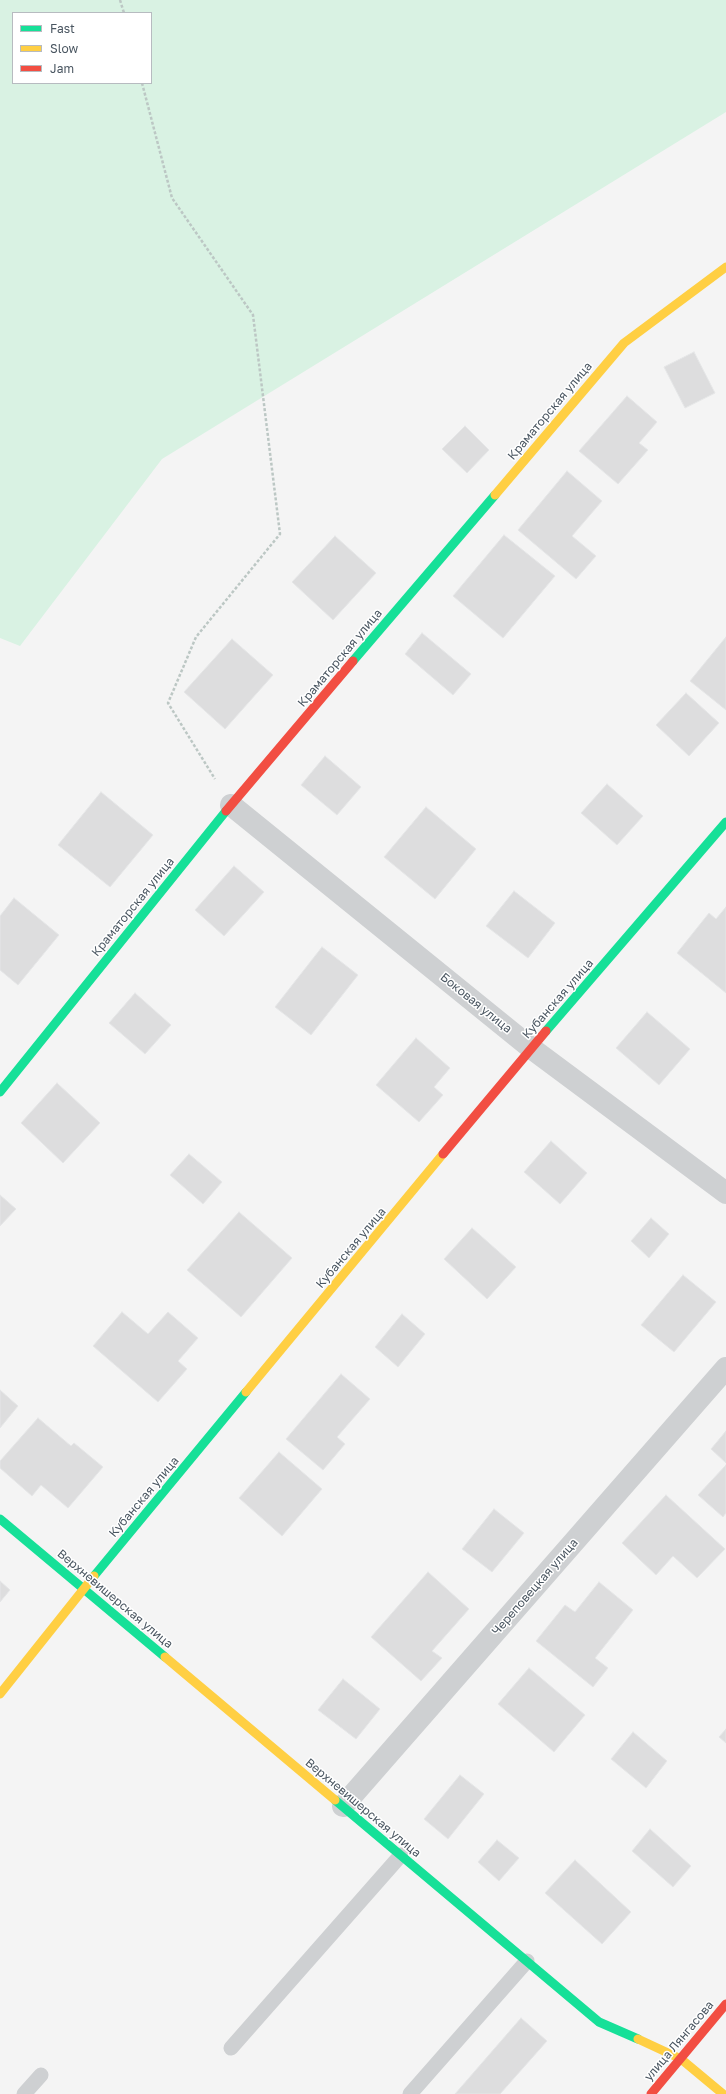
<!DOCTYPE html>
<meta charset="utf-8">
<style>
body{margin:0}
#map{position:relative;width:726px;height:2094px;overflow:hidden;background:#f4f4f4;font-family:"Golos Text",sans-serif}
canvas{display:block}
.legend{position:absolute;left:12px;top:12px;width:140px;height:72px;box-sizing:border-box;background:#fff;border:1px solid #b7bbc0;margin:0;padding:5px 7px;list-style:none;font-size:12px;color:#4a5661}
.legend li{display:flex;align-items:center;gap:8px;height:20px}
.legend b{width:20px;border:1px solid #b7bbc0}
</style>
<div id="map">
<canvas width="726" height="2094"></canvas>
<ul class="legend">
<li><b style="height:5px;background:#16e098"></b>Fast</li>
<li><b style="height:5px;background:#ffcf43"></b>Slow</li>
<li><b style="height:5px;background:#f24e42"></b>Jam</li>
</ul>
</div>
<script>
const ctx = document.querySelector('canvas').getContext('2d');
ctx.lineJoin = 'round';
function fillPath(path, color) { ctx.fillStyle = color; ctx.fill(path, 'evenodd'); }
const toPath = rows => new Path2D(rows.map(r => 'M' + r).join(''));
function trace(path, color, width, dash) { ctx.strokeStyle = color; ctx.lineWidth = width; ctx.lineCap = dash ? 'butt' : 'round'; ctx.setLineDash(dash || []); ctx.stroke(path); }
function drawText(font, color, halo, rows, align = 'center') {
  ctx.font = font + ' "Golos Text",sans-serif'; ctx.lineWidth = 3; ctx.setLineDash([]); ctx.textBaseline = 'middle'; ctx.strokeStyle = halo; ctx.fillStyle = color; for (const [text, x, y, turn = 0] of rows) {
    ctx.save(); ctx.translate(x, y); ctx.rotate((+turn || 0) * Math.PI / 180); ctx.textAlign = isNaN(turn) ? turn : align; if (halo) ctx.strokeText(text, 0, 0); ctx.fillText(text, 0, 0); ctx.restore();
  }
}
fillPath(toPath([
 [0,0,726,0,726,112,162,459,20,646,0,638],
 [13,13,151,13,151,83,13,83]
]), '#d9f2e3');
const building = toPath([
 [694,352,715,393,685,408,664,367,694,352],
 [627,396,657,422,639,443,648,450,618,484,579,451,627,396],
 [465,426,489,450,467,473,442,449,465,426],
 [567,471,602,501,572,536,596,556,576,579,518,530,567,471],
 [504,535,555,576,503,638,453,596,504,535],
 [335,536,376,573,333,620,292,582,335,536],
 [422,633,471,674,453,695,405,654,422,633],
 [726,637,726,710,690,681,726,637],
 [232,639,273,675,225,729,184,692,232,639],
 [686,693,719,723,689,756,656,725,686,693],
 [325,756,361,787,337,815,301,785,325,756],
 [607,784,643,816,617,845,581,813,607,784],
 [101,792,153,835,110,887,58,845,101,792],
 [426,807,476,849,435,899,384,857,426,807],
 [234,866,264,892,224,936,195,910,234,866],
 [514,891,555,923,528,958,486,926,514,891],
 [14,898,59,935,18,985,0,970,0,916,14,898],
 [726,907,726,993,677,953,709,913,716,919,726,907],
 [322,947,358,975,311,1035,275,1007,322,947],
 [135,993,171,1025,145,1054,109,1023,135,993],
 [647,1012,690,1049,659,1085,616,1048,647,1012],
 [416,1038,450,1068,434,1087,443,1095,419,1122,376,1085,416,1038],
 [57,1083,100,1123,63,1163,21,1123,57,1083],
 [551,1141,587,1173,560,1204,524,1172,551,1141],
 [189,1154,222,1182,203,1204,170,1175,189,1154],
 [0,1195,16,1209,0,1226,0,1195],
 [239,1212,292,1258,241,1317,187,1270,239,1212],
 [651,1218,669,1234,649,1258,631,1241,651,1218],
 [472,1228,516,1267,487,1299,444,1259,472,1228],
 [683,1275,716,1302,674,1352,641,1325,683,1275],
 [122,1312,148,1334,168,1312,198,1338,178,1361,187,1369,158,1402,93,1346,122,1312],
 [402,1314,425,1334,398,1367,375,1347,402,1314],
 [341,1374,370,1399,337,1437,345,1444,323,1470,286,1439,341,1374],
 [0,1390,18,1406,0,1428,0,1390],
 [38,1418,71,1446,74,1443,103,1467,68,1508,41,1485,32,1496,0,1468,0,1461,38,1418],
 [726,1431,726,1463,711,1449,726,1431],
 [279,1452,322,1489,282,1536,239,1498,279,1452],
 [726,1465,726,1513,723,1517,698,1495,726,1465],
 [666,1495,725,1549,697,1578,673,1556,656,1575,622,1543,666,1495],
 [494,1509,524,1533,492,1572,462,1549,494,1509],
 [428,1572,469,1609,432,1651,442,1658,421,1681,371,1637,428,1572],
 [0,1581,10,1590,0,1602,0,1581],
 [599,1582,633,1610,595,1658,608,1668,593,1687,536,1641,565,1605,575,1612,599,1582],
 [529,1668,585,1715,554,1752,498,1704,529,1668],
 [343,1679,380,1709,356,1739,318,1710,343,1679],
 [726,1729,726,1743,719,1737,726,1729],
 [633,1732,667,1761,646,1788,611,1759,633,1732],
 [460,1775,484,1794,448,1839,424,1819,460,1775],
 [650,1829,691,1866,673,1887,632,1851,650,1829],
 [497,1840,519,1858,499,1881,478,1862,497,1840],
 [575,1860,631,1912,602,1944,545,1893,575,1860],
 [521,2018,547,2041,500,2094,455,2094,521,2018]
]);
fillPath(building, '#ddddde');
trace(building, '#e5e6e7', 1);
trace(toPath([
 [120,0,124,13],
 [142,83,172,198,253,315,280,534,196,637,168,703,215,779]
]), '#bcc7c4', 2.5, [3, 2]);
trace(toPath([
 [231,2048,401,1855],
 [24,2094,41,2075],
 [410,2094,527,1961]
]), '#ced0d2', 15);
trace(toPath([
 [231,805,531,1048,726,1193],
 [343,1806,726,1368]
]), '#ced0d2', 22);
trace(toPath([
 [353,661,495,495],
 [546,1031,726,822],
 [0,1092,226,811],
 [0,1519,165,1657],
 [94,1576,246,1392],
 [335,1800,599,2022,638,2039]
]), '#16e098', 9);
trace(toPath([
 [495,495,624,343,726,267],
 [246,1392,443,1154],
 [165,1657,335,1800],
 [0,1694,94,1576],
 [638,2039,681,2059,723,2094]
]), '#ffcf43', 9);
trace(toPath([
 [226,811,353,661],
 [443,1154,546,1031],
 [651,2094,726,2004]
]), '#f24e42', 9);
drawText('12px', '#4a5661', '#fff', [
 ["Краматорская улица",550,411,-50],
 ["Краматорская улица",340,658,-50],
 ["Краматорская улица",133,907,-51],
 ["Кубанская улица",558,999,-49],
 ["Боковая улица",476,1003,39],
 ["Кубанская улица",351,1248,-50],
 ["Кубанская улица",144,1497,-50],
 ["Череповецкая улица",535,1587,-49],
 ["Верхневишерская улица",115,1599,40],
 ["Верхневишерская улица",363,1808,40],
 ["улица Лянгасова",679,2041,-50]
]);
</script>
